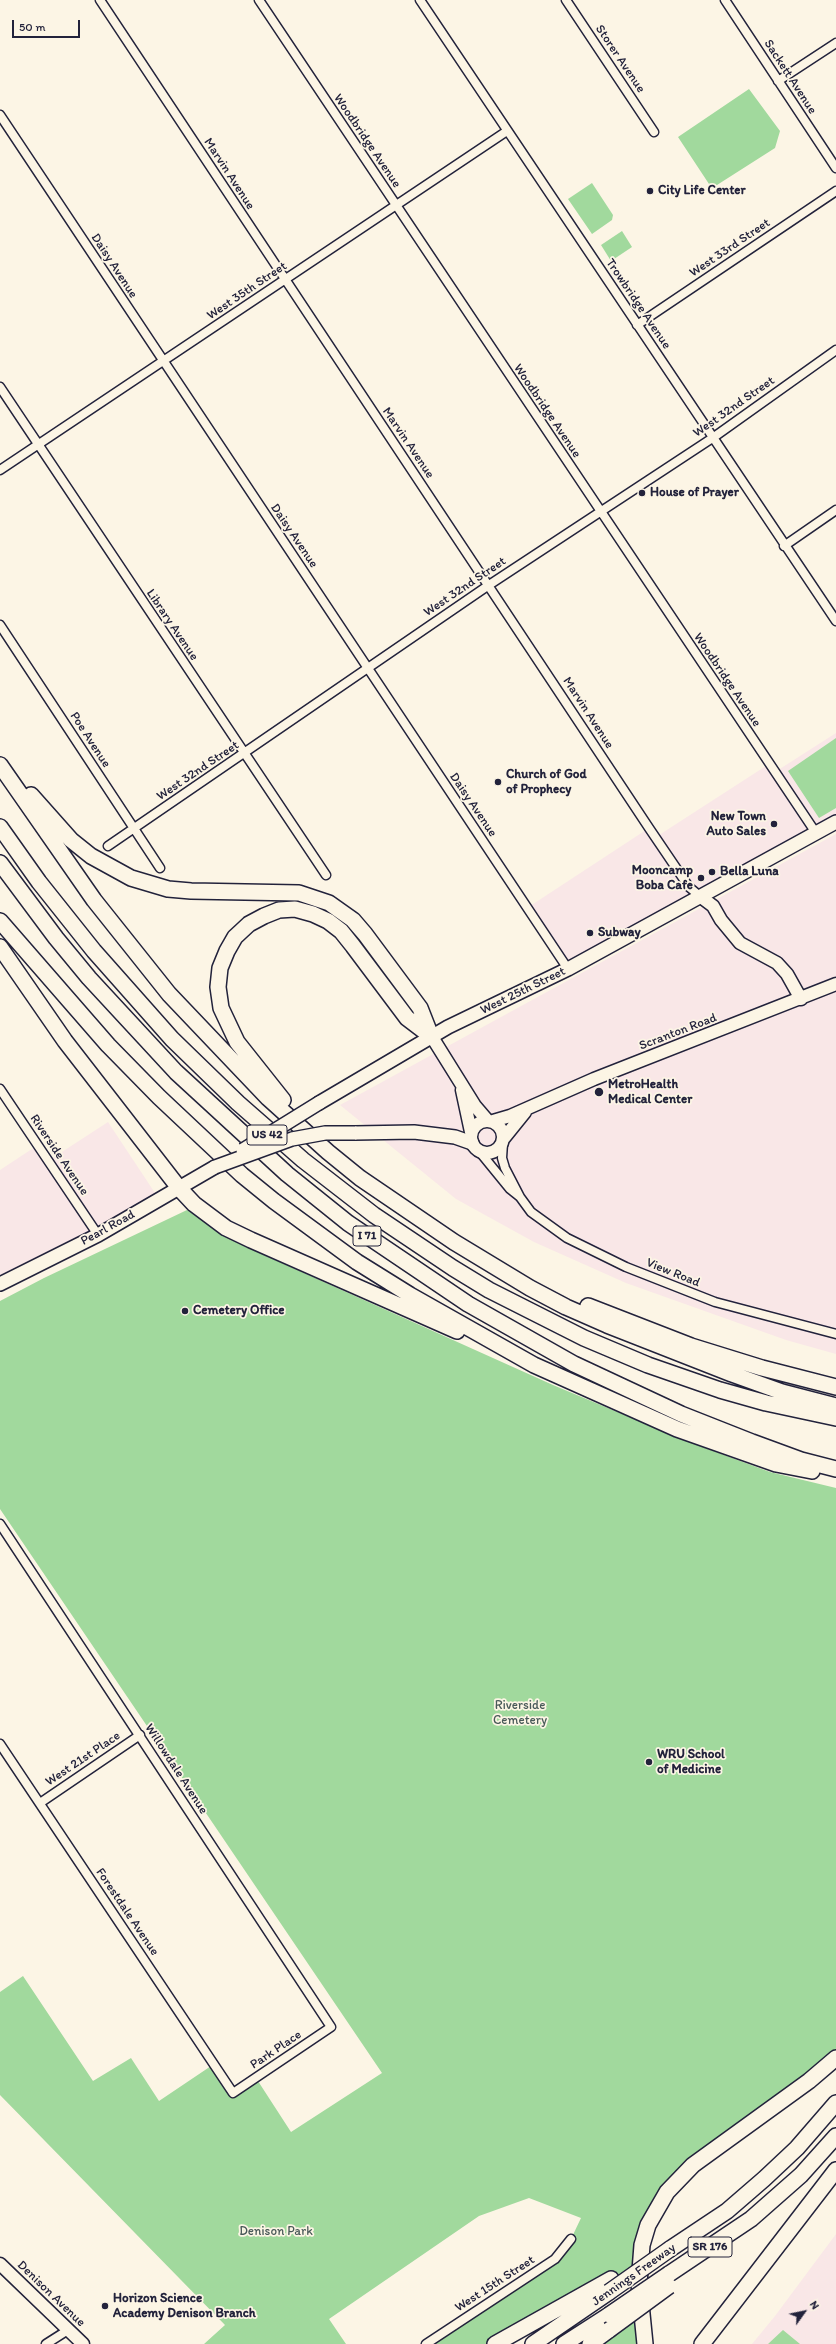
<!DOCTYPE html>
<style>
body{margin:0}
#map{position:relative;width:836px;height:2344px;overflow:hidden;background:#fcf5e5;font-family:Itim,sans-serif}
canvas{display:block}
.north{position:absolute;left:784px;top:2292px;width:40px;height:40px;-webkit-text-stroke:3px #fcf5e5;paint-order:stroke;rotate:57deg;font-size:11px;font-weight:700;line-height:16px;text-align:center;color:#22223b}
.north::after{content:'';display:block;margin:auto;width:14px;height:18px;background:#22223b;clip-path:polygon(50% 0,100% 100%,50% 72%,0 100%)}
.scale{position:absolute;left:12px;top:20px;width:68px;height:18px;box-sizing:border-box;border:2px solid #22223b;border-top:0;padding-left:5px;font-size:12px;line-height:14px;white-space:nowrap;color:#22223b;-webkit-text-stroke:3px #fcf5e5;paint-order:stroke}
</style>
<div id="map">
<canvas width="836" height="2344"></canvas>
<div class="north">N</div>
<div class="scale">50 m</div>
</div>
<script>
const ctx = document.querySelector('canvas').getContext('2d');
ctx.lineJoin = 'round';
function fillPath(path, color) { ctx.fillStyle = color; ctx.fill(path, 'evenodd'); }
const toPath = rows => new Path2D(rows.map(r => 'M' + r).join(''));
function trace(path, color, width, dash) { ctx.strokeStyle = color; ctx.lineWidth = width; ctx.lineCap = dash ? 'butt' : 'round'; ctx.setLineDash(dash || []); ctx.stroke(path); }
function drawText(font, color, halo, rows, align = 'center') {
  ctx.font = font + ' Itim,sans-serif'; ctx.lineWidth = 3.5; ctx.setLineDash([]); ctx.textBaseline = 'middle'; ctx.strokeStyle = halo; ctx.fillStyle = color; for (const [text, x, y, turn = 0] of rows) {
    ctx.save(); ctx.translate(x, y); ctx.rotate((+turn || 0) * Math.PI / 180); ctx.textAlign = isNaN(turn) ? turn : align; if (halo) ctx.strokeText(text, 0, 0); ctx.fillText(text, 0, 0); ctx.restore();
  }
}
fillPath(toPath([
 [836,733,836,822,568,969,527,908,649,828,656,837,769,764,775,772],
 [836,834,836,1354,786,1340,626,1283,534,1242,456,1199,340,1105],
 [108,1122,159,1199,0,1284,0,1170,38,1145,48,1161],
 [836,2234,836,2344,752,2344,775,2316]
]), '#f9e7e7');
fillPath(toPath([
 [749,89,780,131,775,148,717,185,709,184,678,137],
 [592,183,613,215,612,220,592,234,568,199],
 [622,231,632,247,611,261,601,245],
 [836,738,836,808,819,818,788,771],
 [187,1210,255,1251,553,1385,689,1442,770,1472,836,1488,836,2058,680,2176,636,2266,495,2344,426,2344,555,2259,571,2239,581,2218,529,2198,479,2216,329,2319,346,2344,204,2344,225,2325,0,2095,0,1992,23,1976,93,2081,131,2058,159,2101,214,2064,233,2093,256,2078,291,2132,382,2073,0,1509,0,1301,44,1278],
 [641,2307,645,2344,590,2344],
 [783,2330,800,2344,768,2344]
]), '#a1d99d');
const street = toPath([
 [100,0,649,828,689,887,701,897],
 [259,0,816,833],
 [420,0,836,621],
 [566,0,654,132],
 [725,0,836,168],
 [778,81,836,43],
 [0,115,568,969],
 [637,325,836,191],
 [0,387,326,875],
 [0,470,507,131],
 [784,546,836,510],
 [0,625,160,868],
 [108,846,489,585,714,437,836,350],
 [0,1089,98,1235],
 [503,1143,502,1158,505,1168,520,1197],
 [479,1151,510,1189,520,1197,531,1212,567,1238,626,1267,715,1302,836,1334],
 [0,1524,331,2027,233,2093,0,1744],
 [40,1803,140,1735],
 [46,2344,68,2330],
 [426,2344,555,2259,571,2239]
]);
const secondary = toPath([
 [701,897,713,906,721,920,740,943,777,963,787,974,801,999],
 [432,1037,475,1106,487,1120],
 [462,1090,471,1132],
 '471 1137a16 16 0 1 1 32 0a16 16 0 1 1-32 0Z',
 [493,1121,510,1116,594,1079,836,984],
 [504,1138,525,1112],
 [0,2264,83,2344]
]);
const primary = toPath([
 [319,1103,448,1027,568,969,836,822],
 [355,1133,414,1132,455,1137,472,1143],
 [0,1284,98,1235,215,1167]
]);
const highway = toPath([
 [0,765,94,900,169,994,268,1098,328,1152,360,1178,454,1242,530,1288,566,1307,607,1325,732,1374,782,1392,836,1406],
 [31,795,71,840,91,856,131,878,168,889,191,891,299,893,329,903,353,920,365,934,420,1008,431,1036],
 [0,827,39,882,94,951,172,1039,238,1103,303,1160,374,1215,453,1268,489,1290,584,1338,648,1365,720,1390,766,1403,836,1418],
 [0,863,56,938,89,978,176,1072,287,1174,348,1223,468,1304,574,1364,681,1414,752,1442,801,1460,836,1469],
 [0,921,108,1045,159,1097,242,1175,274,1201,357,1262,410,1295,534,1365,677,1429,776,1464,812,1471],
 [0,947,65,1041,179,1188,194,1204,226,1228,251,1240,457,1331],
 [283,1100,237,1042,221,1008,218,987,220,968,227,951,235,937,249,924,264,916,279,910,295,909,313,914,328,921,341,931,353,946,407,1018,432,1037],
 [588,1306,691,1346,762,1368,836,1387],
 [670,2249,727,2211,764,2179,797,2148,836,2103],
 [669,2274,751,2219,801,2175,836,2136],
 [495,2344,611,2279],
 [533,2344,609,2292],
 [564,2344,609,2315],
 [590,2344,609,2330],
 [645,2344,639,2284,642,2245,648,2225,667,2192,693,2165,809,2081,836,2058],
 [702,2344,836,2170]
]);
trace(street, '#22223b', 11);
trace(secondary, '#22223b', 15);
trace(primary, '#22223b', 16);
trace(highway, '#22223b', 18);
trace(street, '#fcf5e5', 8);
trace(secondary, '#fcf5e5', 12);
trace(primary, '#fcf5e5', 13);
trace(highway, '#fcf5e5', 15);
const primaryBridge = toPath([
 [243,1150,319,1103],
 [215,1167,292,1139,325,1133,355,1133]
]);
const highwayBridge = toPath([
 [609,2292,670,2249],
 [609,2315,669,2274],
 [609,2330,669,2286]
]);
trace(primaryBridge, '#22223b', 16, []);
trace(highwayBridge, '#22223b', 18, []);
trace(primaryBridge, '#fcf5e5', 13);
trace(highwayBridge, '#fcf5e5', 15);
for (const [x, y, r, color] of [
 [650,191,4,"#22223b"],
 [642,493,4,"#22223b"],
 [498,782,4,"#22223b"],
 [774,824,4,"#22223b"],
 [712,872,4,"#22223b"],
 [701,878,4,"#22223b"],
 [590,933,4,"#22223b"],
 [599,1092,5,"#22223b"],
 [185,1311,4,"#22223b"],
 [649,1762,4,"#22223b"],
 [105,2306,4,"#22223b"]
]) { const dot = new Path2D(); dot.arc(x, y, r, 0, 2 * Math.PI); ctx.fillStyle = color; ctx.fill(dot); trace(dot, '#fcf5e5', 1.5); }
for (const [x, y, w] of [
 [267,1135,40],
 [367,1236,28],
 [710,2247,44]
]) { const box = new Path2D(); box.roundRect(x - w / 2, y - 10, w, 20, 3); ctx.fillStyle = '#fcf5e5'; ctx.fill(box); trace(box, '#22223b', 1); }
drawText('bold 12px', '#22223b', null, [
 ["US 42",267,1135],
 ["I 71",367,1236],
 ["SR 176",710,2247]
]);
drawText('13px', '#22223b', '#fcf5e5', [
 ["Storer Avenue",620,59,56],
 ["Sackett Avenue",790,77,57],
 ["Woodbridge Avenue",367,141,56],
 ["Marvin Avenue",229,174,57],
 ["West 33rd Street",730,248,-34],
 ["Daisy Avenue",114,266,57],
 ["West 35th Street",247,291,-34],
 ["Trowbridge Avenue",638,304,56],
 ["West 32nd Street",734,407,-35],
 ["Woodbridge Avenue",547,411,56],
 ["Marvin Avenue",408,443,56],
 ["Daisy Avenue",294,536,56],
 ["West 32nd Street",465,587,-34],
 ["Library Avenue",172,625,56],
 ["Woodbridge Avenue",727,680,56],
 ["Marvin Avenue",588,713,57],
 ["Poe Avenue",90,740,57],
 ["West 32nd Street",198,771,-34],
 ["Daisy Avenue",473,805,56],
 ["West 25th Street",523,991,-26],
 ["Scranton Road",678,1032,-21],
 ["Riverside Avenue",59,1155,56],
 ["Pearl Road",108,1228,-29],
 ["View Road",673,1273,22],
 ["West 21st Place",83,1759,-34],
 ["Willowdale Avenue",176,1769,57],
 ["Forestdale Avenue",127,1912,56],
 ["Park Place",276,2050,-34],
 ["Jennings Freeway",634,2275,-35],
 ["West 15th Street",495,2284,-33],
 ["Denison Avenue",51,2294,44]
]);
drawText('bold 13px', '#22223b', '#fcf5e5', [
 ["City Life Center",658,191],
 ["House of Prayer",650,493],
 ["Church of God",506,775],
 ["of Prophecy",506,790],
 ["New Town",766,817,"right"],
 ["Auto Sales",766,832,"right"],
 ["Mooncamp",693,871,"right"],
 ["Boba Cafe",693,886,"right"],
 ["Bella Luna",720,872],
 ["Subway",598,933],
 ["MetroHealth",608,1085],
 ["Medical Center",608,1100],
 ["Cemetery Office",193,1311],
 ["WRU School",657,1755],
 ["of Medicine",657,1770],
 ["Horizon Science",113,2299],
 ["Academy Denison Branch",113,2314]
], 'left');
drawText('13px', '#485958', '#fcf5e5', [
 ["Riverside",520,1706],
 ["Cemetery",520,1721],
 ["Denison Park",276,2232]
]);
</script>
